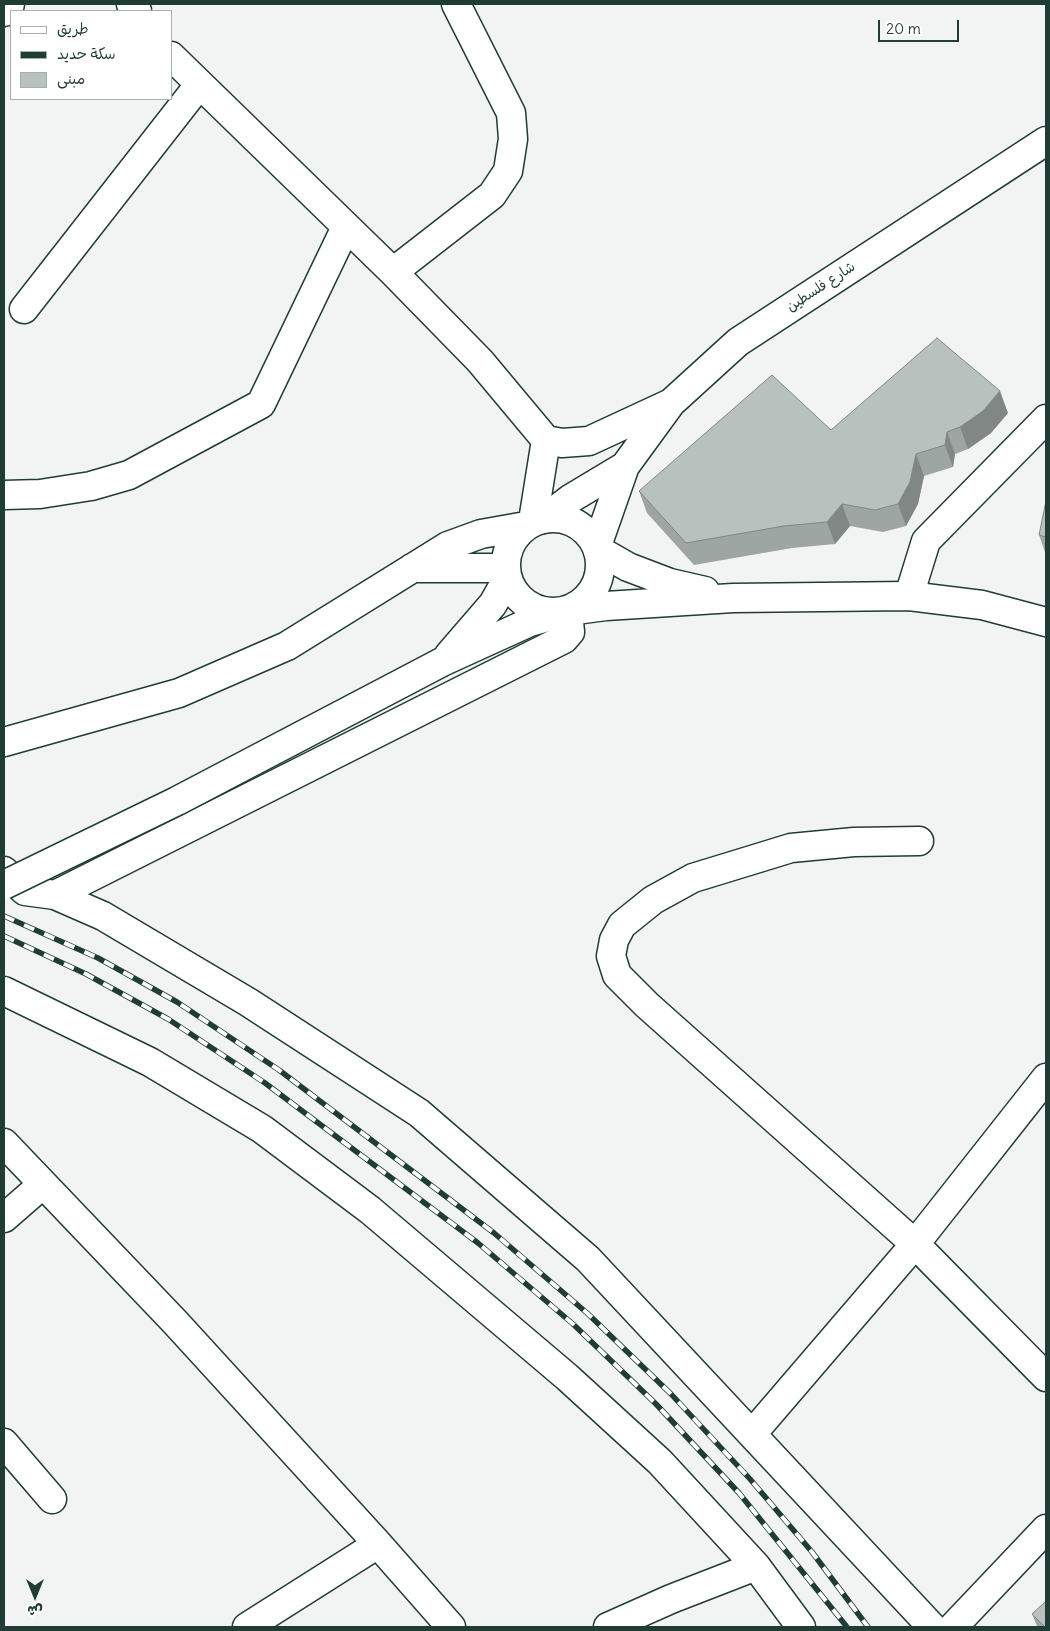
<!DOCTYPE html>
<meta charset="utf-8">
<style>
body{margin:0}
#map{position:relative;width:1050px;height:1631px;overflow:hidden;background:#f2f3f3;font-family:Delius,"Playpen Sans Arabic",sans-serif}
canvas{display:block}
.frame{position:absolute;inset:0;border:5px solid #1f3d34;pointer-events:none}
.legend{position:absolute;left:10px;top:10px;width:162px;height:90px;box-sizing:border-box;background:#fff;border:1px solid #a5b1ae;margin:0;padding:6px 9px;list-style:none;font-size:15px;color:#1f3d34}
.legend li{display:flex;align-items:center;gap:10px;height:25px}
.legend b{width:25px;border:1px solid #a5b1ae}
.north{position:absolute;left:10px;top:1571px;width:50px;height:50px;-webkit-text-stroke:4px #fff;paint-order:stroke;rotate:180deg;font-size:14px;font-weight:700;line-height:20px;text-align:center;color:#1f3d34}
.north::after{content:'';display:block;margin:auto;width:18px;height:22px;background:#1f3d34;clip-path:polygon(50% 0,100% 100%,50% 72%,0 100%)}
.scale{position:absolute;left:878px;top:20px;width:81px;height:22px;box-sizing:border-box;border:2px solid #1f3d34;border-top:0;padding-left:6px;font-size:15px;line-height:18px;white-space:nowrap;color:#1f3d34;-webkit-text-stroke:4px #fff;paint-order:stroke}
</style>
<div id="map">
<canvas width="1050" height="1631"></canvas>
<div class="frame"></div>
<ul class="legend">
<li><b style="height:6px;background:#fff"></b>طريق</li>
<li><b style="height:6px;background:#1f3d34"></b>سكة حديد</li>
<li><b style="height:14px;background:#b7c1bd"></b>مبنى</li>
</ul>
<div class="north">ش</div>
<div class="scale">20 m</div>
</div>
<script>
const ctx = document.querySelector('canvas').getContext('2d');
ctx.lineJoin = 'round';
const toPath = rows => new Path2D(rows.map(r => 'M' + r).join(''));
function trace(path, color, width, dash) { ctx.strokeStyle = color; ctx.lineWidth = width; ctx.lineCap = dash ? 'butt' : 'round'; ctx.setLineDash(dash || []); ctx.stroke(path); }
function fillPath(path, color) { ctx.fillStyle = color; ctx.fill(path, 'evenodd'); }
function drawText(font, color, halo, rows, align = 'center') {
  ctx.font = font + ' Delius,"Playpen Sans Arabic",sans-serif'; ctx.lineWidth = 4; ctx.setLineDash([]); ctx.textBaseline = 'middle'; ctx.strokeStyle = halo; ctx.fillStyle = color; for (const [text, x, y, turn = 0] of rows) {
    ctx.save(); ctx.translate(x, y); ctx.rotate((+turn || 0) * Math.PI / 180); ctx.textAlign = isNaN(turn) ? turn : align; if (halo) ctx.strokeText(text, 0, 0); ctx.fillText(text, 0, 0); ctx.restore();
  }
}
const minor = toPath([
 [131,4,137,11],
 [4,12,10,4],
 [171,56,393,272,480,361,546,440,562,443,589,441,671,403],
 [393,272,492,195,508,171,513,139,511,113,456,4],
 [24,309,199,85],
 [4,495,40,494,91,486,129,475,261,404,346,227],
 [544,519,570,499,625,466],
 [533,521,546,440],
 [597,546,625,466,671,403,738,342,1046,141],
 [412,568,505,568],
 [909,596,926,541,1046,419],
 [4,742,179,693,287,646,448,546,481,534,526,526],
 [919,841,854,842,791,848,693,878,653,900,622,925,614,940,611,956,617,975,647,1005,915,1244,1046,1377],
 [4,871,25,891,55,895,103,916,248,1002,419,1113,588,1259,932,1627],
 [55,895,564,639,570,632,568,611],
 [4,991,150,1062,262,1129,370,1210,567,1377,660,1462,756,1566],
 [4,1143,175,1322,378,1544,247,1627],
 [4,1218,43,1184],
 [752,1434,915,1244,1046,1078],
 [4,1443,52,1499],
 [378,1544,451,1627],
 [608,1627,671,1599,756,1566,801,1627],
 [953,1627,1046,1529]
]);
const major = toPath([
 '506 565a47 47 0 1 1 94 0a47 47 0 1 1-94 0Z',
 [600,551,628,567,670,583,705,591],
 [568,611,606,606,733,598,909,596,982,605,1046,622],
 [449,655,493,604,507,579],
 [442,662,530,622,558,614]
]);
trace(minor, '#1f3d34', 31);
trace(major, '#1f3d34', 31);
trace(minor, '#fff', 28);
trace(major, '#fff', 28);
const rail = toPath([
 [4,916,98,958,177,1002,279,1070,494,1233,587,1313,671,1394,750,1479,812,1552,868,1627],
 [4,936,86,974,168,1019,265,1083,478,1243,573,1324,656,1404,739,1493,847,1627]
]);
trace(rail, '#1f3d34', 5.5);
trace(rail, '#fff', 4, [11]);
const majorBridge = toPath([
 [4,885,177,801,442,662]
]);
trace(majorBridge, '#1f3d34', 31, []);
trace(majorBridge, '#fff', 28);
fillPath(toPath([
 [1008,413,991,433,968,449,955,454,953,467,924,476,918,504,906,526,883,532,850,526,835,544,792,548,694,565,647,513,639,491,831,430],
 [1046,501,1046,552,1045,552,1039,535],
 [1032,1614,1046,1627,1038,1627,1037,1626]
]), '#9da6a3');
fillPath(toPath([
 [1000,391,1008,413,991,433,968,449,960,427],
 [947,432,955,454,953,467,945,445],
 [916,454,924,476,918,504,906,526,898,504],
 [842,504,850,526,835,544,827,522]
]), '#808784');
const building = toPath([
 [937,338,1000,391,983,411,960,427,947,432,945,445,916,454,910,482,898,504,875,510,842,504,827,522,784,526,686,543,639,491,772,375,831,430,937,338],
 [1046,501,1046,537,1039,535,1046,501],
 [1046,1601,1046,1627,1045,1627,1032,1614,1046,1601]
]);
fillPath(building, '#b7c1bd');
trace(building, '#808784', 1);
drawText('14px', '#1f3d34', '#fff', [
 ["شارع فلسطين",821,287,-33]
]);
</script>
